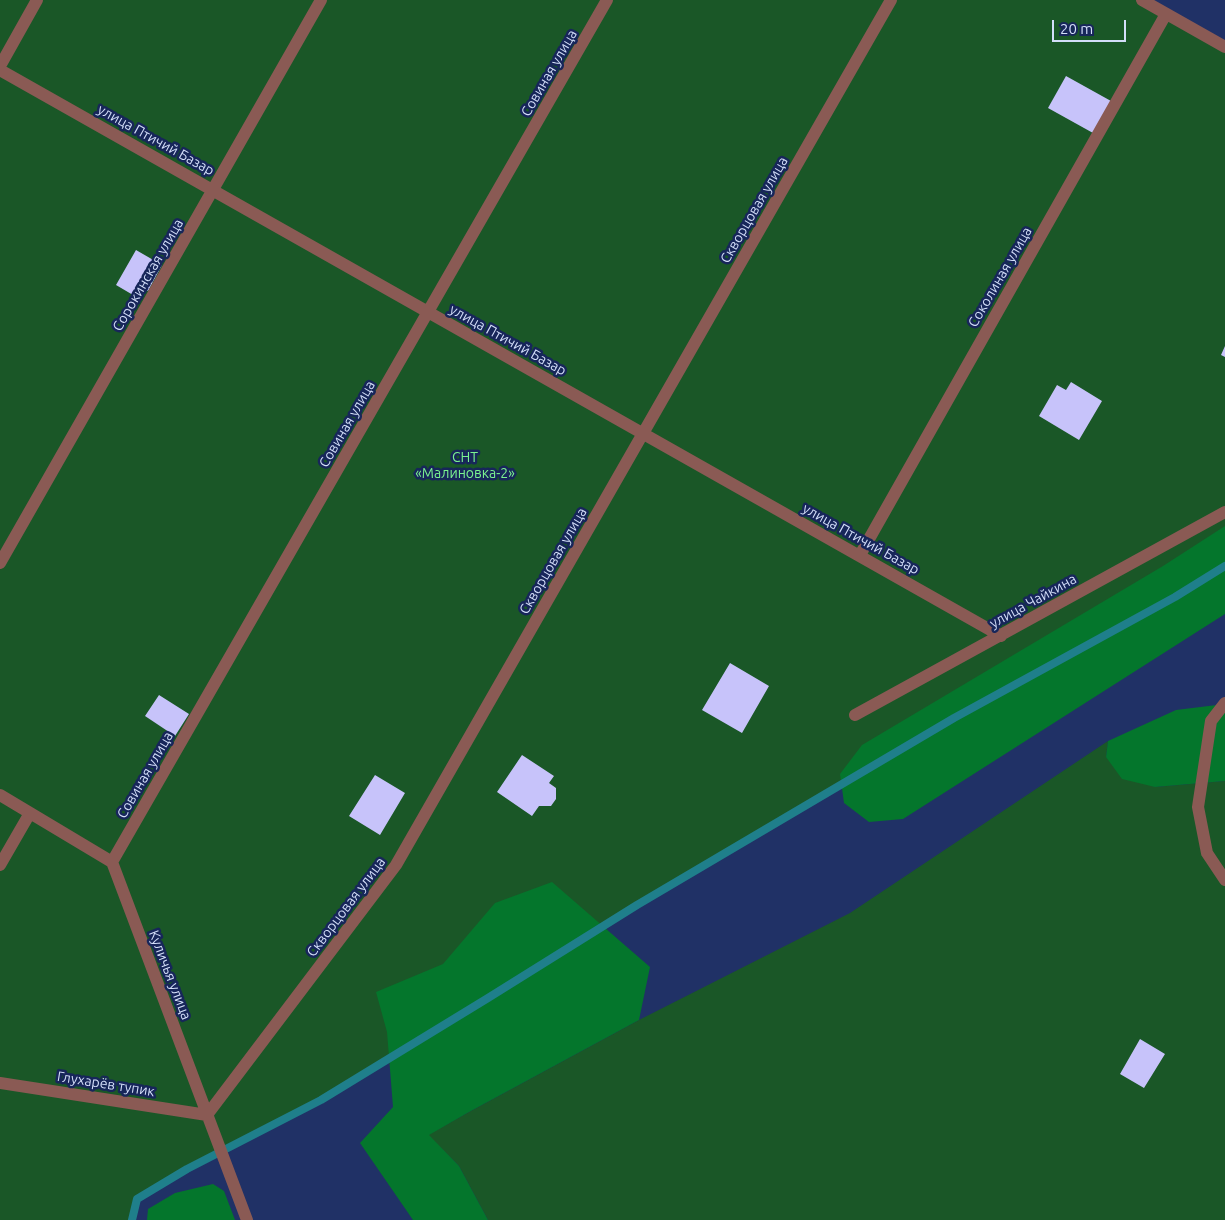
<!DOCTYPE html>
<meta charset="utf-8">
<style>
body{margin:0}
#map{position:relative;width:1225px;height:1220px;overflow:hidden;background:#203166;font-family:Ubuntu,sans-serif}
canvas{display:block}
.scale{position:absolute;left:1052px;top:20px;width:74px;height:22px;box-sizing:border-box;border:2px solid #d3def9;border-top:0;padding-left:6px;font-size:15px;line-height:18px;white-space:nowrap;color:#d3def9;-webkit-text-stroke:4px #17265a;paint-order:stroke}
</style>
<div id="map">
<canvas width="1225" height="1220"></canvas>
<div class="scale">20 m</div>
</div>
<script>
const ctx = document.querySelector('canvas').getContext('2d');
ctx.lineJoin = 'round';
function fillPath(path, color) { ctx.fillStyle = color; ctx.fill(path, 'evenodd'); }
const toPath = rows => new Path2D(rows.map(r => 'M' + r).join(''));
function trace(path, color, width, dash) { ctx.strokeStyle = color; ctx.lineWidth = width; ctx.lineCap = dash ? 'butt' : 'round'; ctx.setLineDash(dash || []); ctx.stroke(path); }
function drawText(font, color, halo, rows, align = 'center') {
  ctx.font = font + ' Ubuntu,sans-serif'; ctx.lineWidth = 5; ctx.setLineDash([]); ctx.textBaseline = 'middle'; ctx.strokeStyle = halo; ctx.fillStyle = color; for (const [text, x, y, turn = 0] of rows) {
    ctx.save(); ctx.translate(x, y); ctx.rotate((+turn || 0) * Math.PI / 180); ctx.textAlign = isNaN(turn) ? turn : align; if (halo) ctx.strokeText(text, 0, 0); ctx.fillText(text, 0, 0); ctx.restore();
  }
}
fillPath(toPath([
 [0,0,1142,0,1225,47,1225,566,954,718,637,905,488,998,321,1100,187,1169,137,1199,132,1220,0,1220],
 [1108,741,1106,757,1155,787,1225,781,1225,1220,488,1220,459,1166,428,1135,469,1112,639,1020,850,913]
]), '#1a5727');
fillPath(toPath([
 [1225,526,1225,614,903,819,869,822,844,803,840,774,862,745,1163,566],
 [1225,704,1225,781,1155,787,1122,779,1106,757,1108,741,1176,710],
 [552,882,650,967,639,1020,469,1112,429,1135,459,1166,488,1220,413,1220,360,1143,393,1107,387,1032,376,992,443,964,495,903],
 [213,1184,224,1191,235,1220,147,1220,148,1209,175,1193]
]), '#04762c');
trace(toPath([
 [132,1220,137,1199,187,1169,321,1100,488,998,637,905,954,718,1175,597,1225,566]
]), '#1f7f8b', 8);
fillPath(toPath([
 [1066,76,1111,101,1093,133,1048,108],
 [136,250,162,265,148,291,139,285,133,295,116,285],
 [1225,346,1225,357,1221,355],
 [1071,382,1102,401,1079,440,1039,416,1057,385,1066,390],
 [730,663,769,686,742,733,702,710],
 [159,695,189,714,175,736,145,716],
 [522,755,554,776,549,783,556,788,556,799,551,806,539,806,532,816,497,792],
 [375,775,405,793,380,835,349,816],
 [1140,1039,1165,1054,1144,1088,1120,1074]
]), '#c7c3fa');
trace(toPath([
 [1142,0,1225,47],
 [0,66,37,0],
 [0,70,1001,636],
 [860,555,1166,14],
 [0,563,321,0],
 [1225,703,1211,721,1198,807,1207,853,1225,880],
 [855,715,1225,512],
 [0,795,112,862,247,1220],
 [112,862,607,0],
 [0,865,30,813],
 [0,1083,207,1115],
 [207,1115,396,865,891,0]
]), '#8a5a54', 12);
drawText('14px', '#d3def9', '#17265a', [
 ["Совиная улица",549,73,-60],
 ["улица Птичий Базар",156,140,29],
 ["Скворцовая улица",754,210,-60],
 ["Сорокинская улица",148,275,-60],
 ["Соколиная улица",1000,277,-60],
 ["улица Птичий Базар",508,340,29],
 ["Совиная улица",347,424,-60],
 ["улица Птичий Базар",861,539,29],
 ["Скворцовая улица",553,561,-60],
 ["улица Чайкина",1033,601,-29],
 ["Совиная улица",145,775,-60],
 ["Скворцовая улица",346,907,-53],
 ["Куличья улица",170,975,69],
 ["Глухарёв тупик",106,1084,9]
]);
drawText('14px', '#7bf28f', '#17265a', [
 ["СНТ",465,457],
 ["«Малиновка-2»",465,473]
]);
</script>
